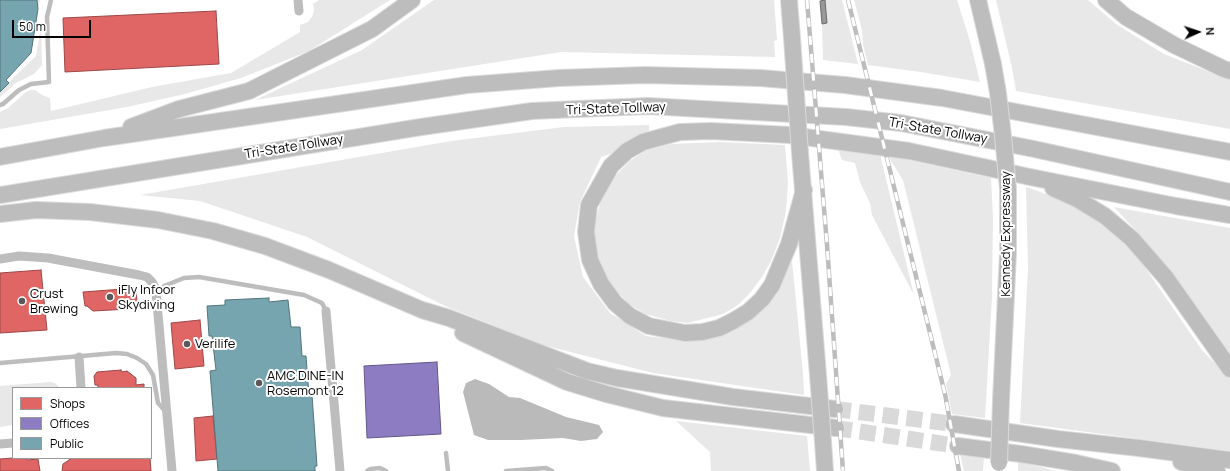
<!DOCTYPE html>
<style>
body{margin:0}
#map{position:relative;width:1230px;height:471px;overflow:hidden;background:#fff;font-family:Manrope,sans-serif}
canvas{display:block}
.legend{position:absolute;left:12px;top:387px;width:140px;height:72px;box-sizing:border-box;background:#fff;border:1px solid #999;margin:0;padding:5px 7px;list-style:none;font-size:12px;color:#000}
.legend li{display:flex;align-items:center;gap:8px;height:20px}
.legend b{width:20px;border:1px solid #999}
.north{position:absolute;left:1178px;top:12px;width:40px;height:40px;-webkit-text-stroke:3px #fff;paint-order:stroke;rotate:87deg;font-size:11px;font-weight:700;line-height:16px;text-align:center;color:#000}
.north::after{content:'';display:block;margin:auto;width:14px;height:18px;background:#000;clip-path:polygon(50% 0,100% 100%,50% 72%,0 100%)}
.scale{position:absolute;left:12px;top:20px;width:79px;height:18px;box-sizing:border-box;border:2px solid #000;border-top:0;padding-left:5px;font-size:12px;line-height:14px;white-space:nowrap;color:#000;-webkit-text-stroke:3px #fff;paint-order:stroke}
</style>
<div id="map">
<canvas width="1230" height="471"></canvas>
<ul class="legend">
<li><b style="height:11px;background:#e06666"></b>Shops</li>
<li><b style="height:11px;background:#8e7cc3"></b>Offices</li>
<li><b style="height:11px;background:#76a5af"></b>Public</li>
</ul>
<div class="north">N</div>
<div class="scale">50 m</div>
</div>
<script>
const ctx = document.querySelector('canvas').getContext('2d');
ctx.lineJoin = 'round';
function fillPath(path, color) { ctx.fillStyle = color; ctx.fill(path, 'evenodd'); }
const toPath = rows => new Path2D(rows.map(r => 'M' + r).join(''));
function trace(path, color, width, dash) { ctx.strokeStyle = color; ctx.lineWidth = width; ctx.lineCap = dash ? 'butt' : 'round'; ctx.setLineDash(dash || []); ctx.stroke(path); }
function drawText(font, color, halo, rows, align = 'center') {
  ctx.font = font + ' Manrope,sans-serif'; ctx.lineWidth = 4; ctx.setLineDash([]); ctx.textBaseline = 'middle'; ctx.strokeStyle = halo; ctx.fillStyle = color; for (const [text, x, y, turn = 0] of rows) {
    ctx.save(); ctx.translate(x, y); ctx.rotate((+turn || 0) * Math.PI / 180); ctx.textAlign = isNaN(turn) ? turn : align; if (halo) ctx.strokeText(text, 0, 0); ctx.fillText(text, 0, 0); ctx.restore();
  }
}
fillPath(toPath([
 [0,0,40,0,38,9,31,53,6,80,9,82,36,56,41,26,42,65,34,74,16,83,0,97],
 [319,0,390,0,309,51,241,78,185,94,127,107,0,129,0,112,8,108,26,92,31,90,35,90,42,95,50,98,51,111,152,87,231,73,300,32,300,25,308,22,312,17,314,10,313,4],
 [434,0,774,0,777,40,774,41,775,57,561,52,255,100,362,50],
 [825,0,842,0,858,64,823,60,822,24,827,23],
 [854,0,957,0,970,41,980,82,921,72,868,65,863,45,862,30],
 [996,0,1088,0,1116,24,1164,54,1230,80,1230,129,1016,91,1012,68],
 [649,125,649,131,610,154,601,157,580,202,574,236,583,277,610,313,646,336,673,339,698,339,779,284,792,261,803,373,804,395,653,373,543,345,445,306,307,237,200,201,140,195,451,141,564,127],
 [720,142,785,145,788,183,786,211,780,238,771,261,762,277,750,293,738,305,723,314,688,323,670,321,646,314,629,304,615,289,607,278,599,261,595,243,595,222,601,200,608,185,620,171,630,161,645,151,671,144],
 [838,149,880,154,914,295,872,215,870,203,860,182,855,163,842,160],
 [890,156,991,178,993,217,992,297,985,418,952,414,946,384,951,375,903,180,891,161],
 [1026,187,1071,203,1100,221,1137,256,1202,350,1230,379,1230,451,1020,423,1028,268],
 [1114,207,1230,228,1230,353,1148,244],
 [50,382,55,383,60,388,13,388,13,425,0,427,0,386],
 [676,421,807,436,810,471,711,471,710,452],
 [960,454,984,456,983,471,964,471],
 [1018,461,1056,471,1018,471]
]), '#e8e8e8');
fillPath(toPath([
 [475,379,489,384,509,397,520,398,566,417,599,425,603,432,597,439,581,441,563,438,521,440,488,440,474,435,463,392,466,383]
]), '#bababa');
const shops = toPath([
 [216,11,219,64,65,72,63,18,216,11],
 [41,270,47,330,0,333,0,273,41,270],
 [136,288,137,302,129,303,129,309,93,311,87,306,85,306,83,292,136,288],
 [200,320,204,366,175,369,171,323,200,320],
 [121,370,122,372,127,371,136,378,136,385,144,384,144,388,98,388,98,385,95,385,94,376,97,372,121,370],
 [213,416,217,459,196,461,194,418,213,416],
 [13,458,26,458,27,460,38,459,40,471,0,471,0,459,13,458],
 [72,458,150,458,151,471,62,471,63,464,72,458]
]);
fillPath(shops, '#e06666');
trace(shops, '#9d4747', 1);
const offices = toPath([
 [437,362,441,434,367,438,364,366,437,362]
]);
fillPath(offices, '#8e7cc3');
trace(offices, '#635788', 1);
const public = toPath([
 [0,0,37,0,38,9,31,53,6,80,9,83,0,92,0,0],
 [269,298,269,302,288,300,291,327,300,327,302,356,306,356,309,395,312,395,317,466,315,466,315,471,218,471,210,371,216,370,212,336,209,336,207,306,225,305,225,300,269,298]
]);
fillPath(public, '#76a5af');
trace(public, '#53747a', 1);
const industry = toPath([
 [825,0,827,23,822,24,820,1,825,0]
]);
fillPath(industry, '#999');
trace(industry, '#6b6b6b', 1);
trace(toPath([
 [835,409,954,424],
 [836,428,958,446]
]), '#d9d9d9', 16, [16, 8]);
const highway = toPath([
 [789,0,792,38],
 [978,0,993,64],
 [1106,0,1126,17,1174,45,1224,69,1230,71],
 [131,127,179,109,249,91,372,29,412,0],
 [800,153,818,375],
 [0,157,104,138,467,85,559,78,645,75,760,78,845,85,942,98,1230,152],
 [1053,188,1077,199,1105,216,1132,239,1166,278,1230,369],
 [804,190,789,244,772,285,762,299,748,312,733,321,719,328,702,332,685,333,649,326,630,316,615,303,601,284,590,260,586,232,589,205,611,166,627,151,643,142,680,132,711,131,790,135,909,151,1030,177,1176,206,1230,215],
 [0,195,421,127,532,111,648,106,846,117,901,123,1034,149,1230,192],
 [0,214,36,210,90,212,158,220,213,231,265,246,329,270,422,310,449,318,587,371,617,378,733,397,835,409],
 [463,333,567,382,606,394,663,408,836,428],
 [1001,400,1008,253,1008,189],
 [954,424,1058,439,1139,448,1230,460],
 [823,442,825,471],
 [958,446,1021,454,1076,463,1112,471],
 [1181,462,1217,471]
]);
trace(highway, '#dbdbdb', 18);
trace(toPath([
 [0,105,3,104,19,90,31,84,49,82,47,17,51,0],
 [164,286,184,278,199,277,304,295,322,303,326,311],
 [0,363,116,353,127,354,137,358,146,364,153,375,158,403,166,412],
 [446,453,448,471],
 [367,471,370,469,380,468,386,471],
 [506,471,546,468,552,471]
]), '#bdbdbd', 4.5);
trace(toPath([
 [298,0,299,11],
 [0,259,19,256,48,258,139,275,147,277,152,282,155,287,156,292,172,471],
 [326,311,340,471],
 [79,357,81,388],
 [0,444,13,443]
]), '#bdbdbd', 9);
trace(highway, '#bdbdbd', 16);
const rail = toPath([
 [807,0,827,245,843,471],
 [848,0,945,394,959,471]
]);
trace(rail, '#bdbdbd', 4.5);
trace(rail, '#fff', 3, [9]);
const highwayBridge = toPath([
 [792,38,800,153],
 [993,64,998,93,1003,136,1008,189],
 [818,375,823,442],
 [999,463,1001,400]
]);
trace(highwayBridge, '#dbdbdb', 18, []);
trace(highwayBridge, '#bdbdbd', 16);
for (const [x, y, r, color] of [
 [110,297,4,"#595959"],
 [22,301,4,"#595959"],
 [187,344,4,"#595959"],
 [259,383,4,"#595959"]
]) { const dot = new Path2D(); dot.arc(x, y, r, 0, 2 * Math.PI); ctx.fillStyle = color; ctx.fill(dot); trace(dot, '#fff', 1.5); }
drawText('13px', '#000', '#fff', [
 ["Tri-State Tollway",616,109,-2],
 ["Tri-State Tollway",938,131,10],
 ["Tri-State Tollway",294,147,-9],
 ["Kennedy Expressway",1006,234,-90]
]);
drawText('13px', '#000', '#fff', [
 ["iFly Infoor",118,290],
 ["Skydiving",118,305],
 ["Crust",30,294],
 ["Brewing",30,309],
 ["Verilife",195,344],
 ["AMC DINE-IN",267,376],
 ["Rosemont 12",267,391]
], 'left');
</script>
